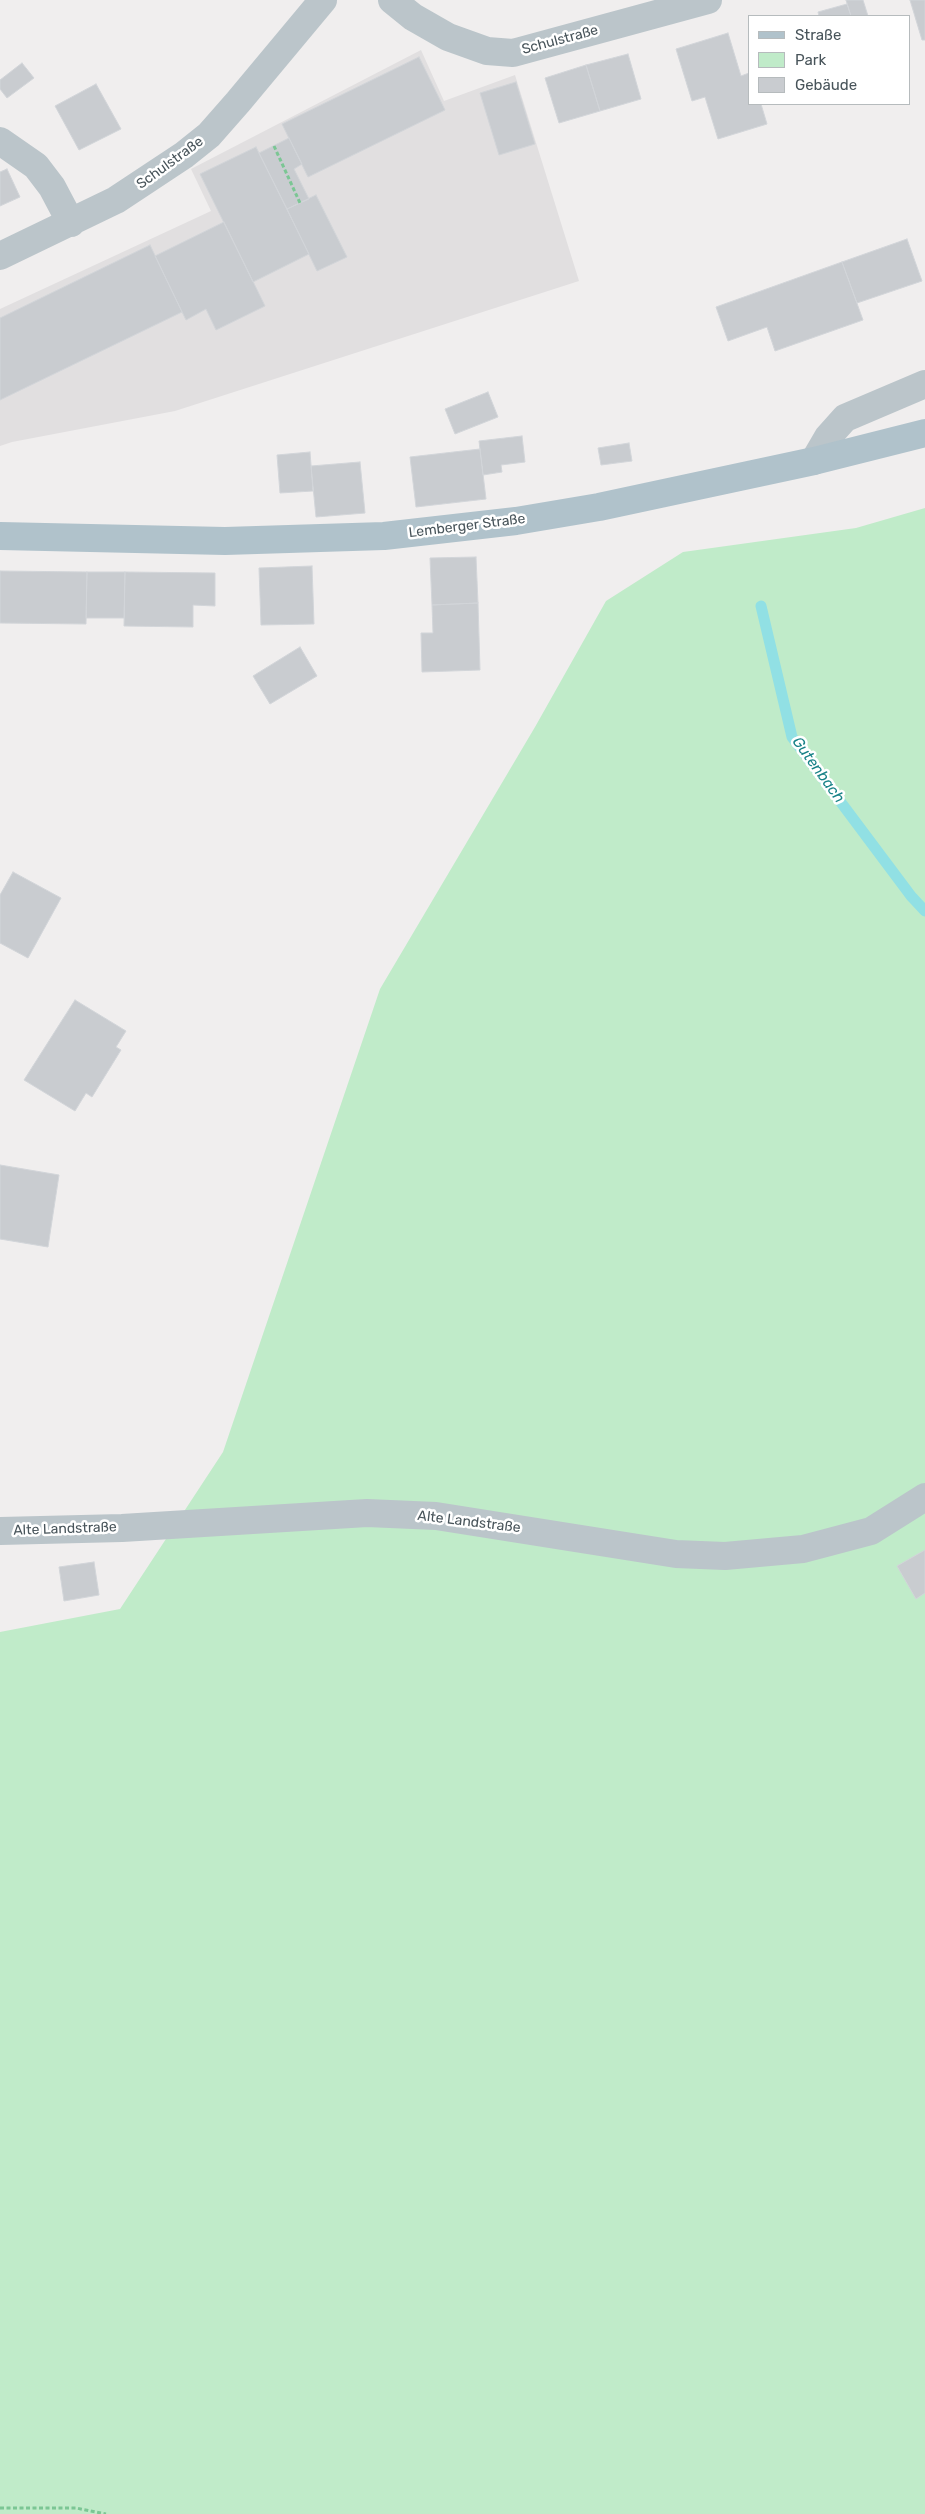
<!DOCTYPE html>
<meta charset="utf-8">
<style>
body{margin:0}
#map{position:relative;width:925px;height:2514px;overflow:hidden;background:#f0eeee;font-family:Rubik,sans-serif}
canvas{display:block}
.legend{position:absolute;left:748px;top:15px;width:162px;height:90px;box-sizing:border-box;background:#fff;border:1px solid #b6bbbd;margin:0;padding:6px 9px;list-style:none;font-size:15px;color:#48545a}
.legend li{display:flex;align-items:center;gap:10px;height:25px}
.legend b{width:25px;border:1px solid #b6bbbd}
</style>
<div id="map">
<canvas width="925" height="2514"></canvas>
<ul class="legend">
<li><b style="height:6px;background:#b0c2cb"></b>Straße</li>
<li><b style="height:14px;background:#c0ebc9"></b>Park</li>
<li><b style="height:14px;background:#c9ccd0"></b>Gebäude</li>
</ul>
</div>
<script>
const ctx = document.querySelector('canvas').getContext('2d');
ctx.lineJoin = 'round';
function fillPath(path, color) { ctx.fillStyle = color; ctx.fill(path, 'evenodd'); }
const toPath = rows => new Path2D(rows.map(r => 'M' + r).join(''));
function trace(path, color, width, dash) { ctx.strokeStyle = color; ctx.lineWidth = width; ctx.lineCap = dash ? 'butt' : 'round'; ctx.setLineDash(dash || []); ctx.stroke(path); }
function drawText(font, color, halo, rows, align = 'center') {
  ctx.font = font + ' Rubik,sans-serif'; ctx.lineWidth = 5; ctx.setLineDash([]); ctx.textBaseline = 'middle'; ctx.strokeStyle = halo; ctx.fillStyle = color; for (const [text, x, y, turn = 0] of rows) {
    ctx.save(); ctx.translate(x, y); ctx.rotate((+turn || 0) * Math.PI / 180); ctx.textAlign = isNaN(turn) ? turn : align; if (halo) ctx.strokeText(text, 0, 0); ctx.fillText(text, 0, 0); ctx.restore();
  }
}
fillPath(toPath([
 [421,50,444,101,515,75,579,281,175,411,12,442,0,446,0,309,211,211,191,169]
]), '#e1dfe0');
fillPath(toPath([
 [925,508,925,2514,0,2514,0,1632,120,1609,223,1452,380,989,535,727,606,601,683,552,856,528]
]), '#c0ebc9');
trace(toPath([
 [761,606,792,737,911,896,925,911]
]), '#91e0e4', 11);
const building = toPath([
 [846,0,863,0,868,16,851,16,846,0],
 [910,0,925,0,925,40,922,40,910,0],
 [847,4,851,16,819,16,818,12,847,4],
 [728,33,741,76,749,73,749,104,761,104,767,124,718,139,705,97,692,101,676,49,728,33],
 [628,54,641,99,600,111,586,65,628,54],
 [419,57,445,110,308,177,282,124,419,57],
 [22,63,34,78,7,98,0,89,0,80,22,63],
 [586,65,600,111,559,123,545,78,586,65],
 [516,82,535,144,499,155,480,93,516,82],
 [96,84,121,129,79,150,55,106,96,84],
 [289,138,302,164,294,169,309,199,287,209,259,153,289,138],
 [256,147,309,254,253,282,200,174,256,147],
 [7,169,20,197,0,206,0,172,7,169],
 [316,195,347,257,317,271,287,209,316,195],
 [224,222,265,306,216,330,206,309,186,320,155,256,224,222],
 [907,239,922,281,857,303,842,262,907,239],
 [150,245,182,312,0,400,0,318,150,245],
 [842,262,863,320,775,351,767,327,728,341,716,307,842,262],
 [488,392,498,417,455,434,445,409,488,392],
 [522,436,525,462,501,465,502,472,483,475,479,441,522,436],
 [629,443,632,461,601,465,598,448,629,443],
 [480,449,486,499,416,507,410,457,480,449],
 [310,452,313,491,280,493,277,455,310,452],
 [360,462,365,513,316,517,311,466,360,462],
 [476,557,478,603,432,605,430,558,476,557],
 [312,566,314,624,261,625,259,568,312,566],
 [0,571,87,572,86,624,0,623,0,571],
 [87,572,125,572,124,618,86,618,87,572],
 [125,572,215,573,215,606,193,605,193,627,124,626,125,572],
 [478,603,480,670,422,672,421,633,433,633,432,605,478,603],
 [300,647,317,676,270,704,253,676,300,647],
 [13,872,61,898,28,958,0,943,0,895,13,872],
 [75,1000,126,1031,116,1047,121,1050,92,1097,86,1093,75,1111,24,1080,75,1000],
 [0,1165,59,1175,48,1247,0,1239,0,1165],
 [925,1550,925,1593,916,1599,897,1566,925,1550],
 [94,1562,99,1595,64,1601,59,1567,94,1562]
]);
fillPath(building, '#c9ccd0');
trace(building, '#d2d5d9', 1);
trace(toPath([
 [274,146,300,203],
 [0,2508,76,2508,106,2514]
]), '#7bc694', 3, [4, 2.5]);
trace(toPath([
 [392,0,413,17,448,37,487,51,513,53,708,0],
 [0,141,36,166,52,187,71,223],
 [0,256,116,200,184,155,209,135,238,102,323,0],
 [814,461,828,437,845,418,925,384],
 [0,1531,122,1528,367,1513,436,1516,676,1554,725,1556,803,1549,871,1531,925,1497]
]), '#bbc5ca', 28);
trace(toPath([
 [0,536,225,541,384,536,516,521,599,507,814,461,925,433]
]), '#b0c2cb', 28);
drawText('14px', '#48545a', '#fff', [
 ["Schulstraße",560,40,-15],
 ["Schulstraße",170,163,-36],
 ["Lemberger Straße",467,526,-7],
 ["Alte Landstraße",469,1522,7],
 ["Alte Landstraße",65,1529,-2]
]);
drawText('italic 15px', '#188287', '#fff', [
 ["Gutenbach",818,770,54]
]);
</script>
